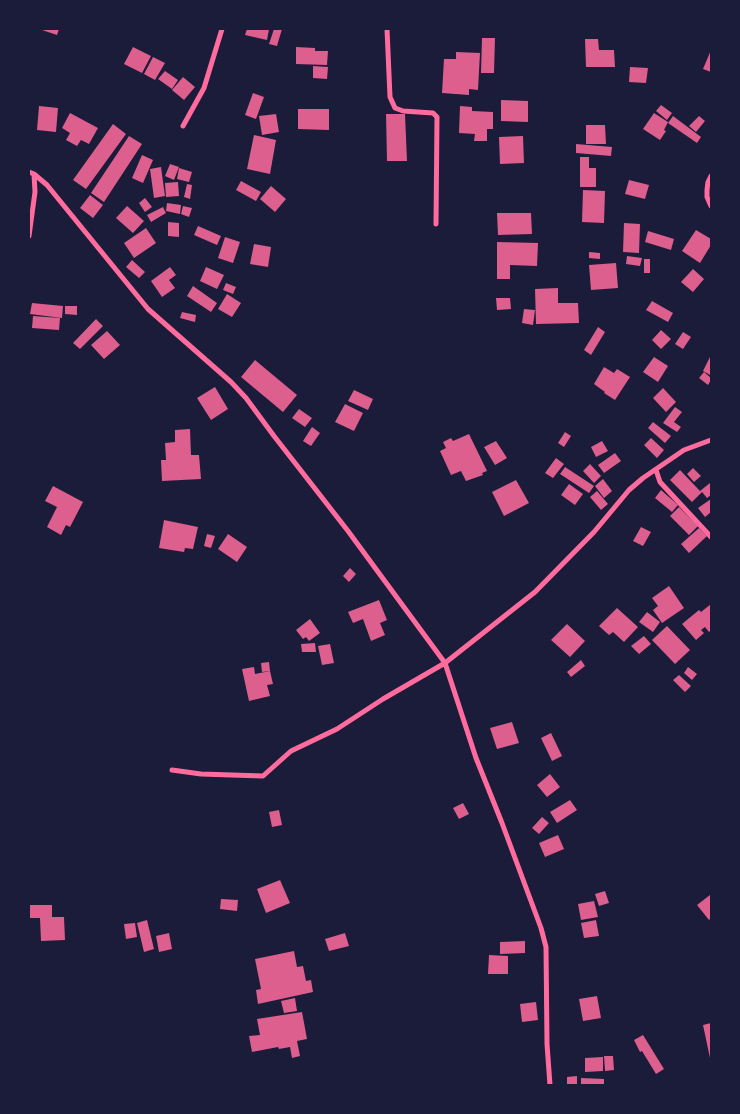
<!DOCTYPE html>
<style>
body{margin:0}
#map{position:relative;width:740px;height:1114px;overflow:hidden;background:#1b1b3a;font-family:"Asap Condensed",sans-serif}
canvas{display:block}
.frame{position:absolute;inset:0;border:30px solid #1b1b3a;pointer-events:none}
</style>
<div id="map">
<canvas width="740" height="1114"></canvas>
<div class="frame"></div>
</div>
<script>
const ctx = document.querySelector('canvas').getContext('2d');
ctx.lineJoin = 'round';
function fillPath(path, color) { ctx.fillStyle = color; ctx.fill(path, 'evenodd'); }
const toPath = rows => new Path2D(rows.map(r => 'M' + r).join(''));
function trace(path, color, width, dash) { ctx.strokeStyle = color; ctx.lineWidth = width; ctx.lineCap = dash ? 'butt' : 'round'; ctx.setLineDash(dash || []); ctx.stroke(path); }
fillPath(toPath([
 [39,29,59,29,57,35],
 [247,29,269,29,267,40,245,35],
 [274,29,282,29,277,46,269,44],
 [482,38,495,38,494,73,481,73],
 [585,39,598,39,599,50,614,50,615,67,586,67],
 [133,47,151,56,142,73,124,64],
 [296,47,315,48,315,51,328,51,327,65,296,64],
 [711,50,711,72,703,69],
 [456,52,480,53,478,90,469,89,469,95,442,93,444,59,456,59],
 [153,57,165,63,155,80,144,74],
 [313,66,328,67,327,79,313,78],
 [630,67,648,68,646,83,629,82],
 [165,71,178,80,172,89,158,79],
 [183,77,195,87,184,100,172,90],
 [253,93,264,97,256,119,245,115],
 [501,100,528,101,528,122,501,121],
 [661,105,672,113,667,120,656,111],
 [39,106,58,108,56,132,37,130],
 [460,106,472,107,472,111,493,112,493,129,487,129,487,141,474,141,475,134,459,133],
 [298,109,329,109,329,130,298,129],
 [70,113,98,128,89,144,81,140,77,146,66,140,70,133,62,128],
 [654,113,668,122,664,130,666,131,660,140,643,129],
 [276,114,279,132,262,135,259,116],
 [386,114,405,114,407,161,387,161],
 [673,116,701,137,697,143,668,123],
 [699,116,705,121,696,132,689,126],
 [113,124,126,134,86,189,73,180],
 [586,125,605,125,606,144,586,144],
 [254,135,276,140,270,174,247,169],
 [129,136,142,144,104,202,91,193],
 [523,136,524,163,500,164,499,137],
 [576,144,612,147,611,156,576,153],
 [142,155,153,160,143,183,132,178],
 [580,157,589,157,589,168,596,168,596,187,580,187],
 [170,164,179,167,174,180,165,176],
 [161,167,165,196,154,198,150,169],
 [179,168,192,172,189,182,177,179],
 [629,180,649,185,645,199,625,194],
 [241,181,261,192,256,201,236,190],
 [178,182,179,196,166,197,165,183],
 [187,184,192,185,190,199,184,197],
 [271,186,286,199,275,212,260,199],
 [583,190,605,191,604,223,582,222],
 [90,195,103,205,93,218,80,208],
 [145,198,152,207,145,212,139,203],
 [167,203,181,205,180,214,166,211],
 [127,206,144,221,133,233,116,218],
 [183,206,192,208,189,217,181,214],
 [163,207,166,213,151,222,147,215],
 [497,213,531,213,532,234,498,235],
 [168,222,179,223,179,237,168,236],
 [624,223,640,224,639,253,623,252],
 [198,226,221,236,217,245,194,235],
 [146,228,156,243,134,258,124,243],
 [696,230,711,239,711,245,700,263,682,251],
 [648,231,674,239,671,250,645,242],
 [225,237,240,242,233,263,218,258],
 [497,242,538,243,537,266,510,265,510,279,497,279],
 [254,244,271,247,268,267,250,264],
 [589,252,600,253,600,259,589,258],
 [627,256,642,258,640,266,626,264],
 [644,259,650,259,650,273,644,273],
 [132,260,145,272,139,278,126,267],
 [616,263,618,288,591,290,589,265],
 [170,267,176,275,169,280,175,288,162,297,151,281],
 [206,267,224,275,217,289,200,281],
 [693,269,704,279,693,292,681,282],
 [226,283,236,287,233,294,223,290],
 [193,286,217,303,211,312,187,296],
 [558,288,558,303,578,303,579,323,536,324,535,289],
 [227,294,241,303,232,317,218,309],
 [496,298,510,298,511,309,497,310],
 [652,301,673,313,668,322,646,310],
 [32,303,63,306,62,318,30,314],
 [65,306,77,306,77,315,65,314],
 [524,309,535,310,533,325,522,323],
 [182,312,196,315,195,322,180,318],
 [33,316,60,318,59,330,32,328],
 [96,319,103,326,80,349,73,343],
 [598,327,605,332,591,355,584,350],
 [661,330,671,339,661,349,652,340],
 [107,331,120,345,104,359,91,345],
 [683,332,691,337,683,349,675,344],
 [711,355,711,373,710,375,703,371],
 [654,357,668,366,658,382,643,372],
 [255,360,297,395,283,412,241,377],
 [604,367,614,373,617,369,630,377,615,400,604,393,605,392,594,384],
 [704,372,711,378,711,380,708,385,699,378],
 [215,387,228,409,211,420,197,398],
 [663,388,676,402,666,412,653,398],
 [354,390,373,399,368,410,348,401],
 [345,404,363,413,354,431,335,422],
 [675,407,682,412,674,422,681,427,677,432,663,423],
 [299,409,312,418,305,427,292,418],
 [653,422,671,436,665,443,648,428],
 [312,427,320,433,311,446,303,441],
 [190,429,191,455,199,455,201,479,162,481,161,460,166,460,165,443,175,442,175,430],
 [565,432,571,436,564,447,558,443],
 [469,434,487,471,482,473,483,475,466,481,461,471,451,475,440,451,446,448,443,442,451,438,453,441],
 [651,438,664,450,657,458,644,445],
 [496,441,507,458,495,465,484,447],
 [602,441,608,451,596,457,591,447],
 [615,453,621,461,604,473,598,465],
 [556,458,564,464,553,478,545,473],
 [590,464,601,476,594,483,583,471],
 [565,467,594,486,589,493,560,474],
 [693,468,701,476,694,482,687,474],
 [680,470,700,491,710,483,711,485,711,495,707,498,702,492,692,502,670,480],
 [603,479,612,491,604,498,595,486],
 [516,480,529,503,504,516,492,492],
 [569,484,583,494,575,505,561,495],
 [53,486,83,502,70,527,66,525,61,535,47,527,57,507,45,501],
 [661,490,678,505,672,512,655,498],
 [597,491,608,504,601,510,590,497],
 [711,499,711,512,705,517,698,508],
 [679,507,698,526,689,535,670,516],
 [164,520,198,527,193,549,185,548,184,552,159,548],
 [641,527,651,532,643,546,633,541],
 [699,528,707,536,689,553,681,544],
 [207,534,215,536,211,548,204,546],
 [228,534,247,547,237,562,218,549],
 [350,568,356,574,349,582,343,576],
 [669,586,684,608,662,623,653,610,658,606,652,598],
 [379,600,387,620,380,623,385,635,371,641,363,619,353,623,348,612],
 [711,604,711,630,709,632,705,627,701,630,704,633,696,640,682,624,699,610,701,612],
 [617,608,638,627,624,642,613,632,609,635,599,626],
 [647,612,660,622,653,632,639,622],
 [310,619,320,633,309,641,306,637,303,639,296,630],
 [567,624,585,641,570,657,551,640],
 [667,626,690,650,675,664,652,640],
 [644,636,651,644,639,654,631,646],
 [315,643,316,652,302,652,301,644],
 [330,644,334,663,322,665,318,646],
 [581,660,585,666,571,677,567,672],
 [269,662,270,671,262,672,261,663],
 [254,667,255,674,270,671,273,684,267,685,270,696,249,701,242,669],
 [688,667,697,674,692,680,684,673],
 [679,675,691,686,685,692,673,680],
 [512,722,519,743,497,749,490,728],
 [551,733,562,756,552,761,541,738],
 [550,774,560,787,547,797,537,785],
 [570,800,577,810,557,823,550,812],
 [463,803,469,814,459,819,453,808],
 [279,810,282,825,272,827,269,812],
 [542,817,549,823,539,834,532,828],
 [558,835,564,849,545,857,539,843],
 [280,880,290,903,266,913,257,889],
 [605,891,609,903,599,906,595,894],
 [710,895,711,897,711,918,709,920,697,905],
 [221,899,238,900,237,911,220,909],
 [594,901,598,917,581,920,578,904],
 [29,905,52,905,52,917,64,917,65,940,41,941,40,918,29,918],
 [147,920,154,949,144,952,137,923],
 [596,920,599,936,584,938,581,923],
 [135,923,137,937,126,939,124,924],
 [169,933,172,949,159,952,156,936],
 [345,933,349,946,329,951,325,939],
 [525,941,525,953,500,954,500,942],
 [294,951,297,967,303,966,306,981,311,980,313,992,258,1004,256,990,261,989,255,959],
 [489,955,508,956,508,974,488,974],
 [597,996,601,1018,583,1021,579,999],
 [295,998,297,1011,284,1013,281,1001],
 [536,1002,538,1020,522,1022,520,1004],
 [302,1012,307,1039,297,1041,300,1056,292,1058,290,1047,279,1049,278,1047,252,1052,249,1036,260,1035,257,1019],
 [711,1023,711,1058,710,1058,703,1025],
 [643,1035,664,1069,656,1074,642,1051,640,1052,634,1040],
 [604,1056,613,1056,614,1070,605,1071],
 [603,1057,603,1071,585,1072,585,1058],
 [577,1076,577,1085,567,1085,567,1077],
 [581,1078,604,1079,604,1085,581,1085]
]), '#dd5f8e');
trace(toPath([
 [387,29,390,97,395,108,403,111,433,113,437,117,436,224],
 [183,126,204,88,222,29],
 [29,172,34,174,47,185,148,309,231,382,246,398,274,436,348,531,445,663,476,758,502,823,541,928,546,947,547,1044,550,1085],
 [711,176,708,182,707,190,707,197,711,206],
 [29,236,35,192,34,174],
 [656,470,660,482,711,537],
 [172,770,201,774,263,776,291,751,337,729,383,699,445,663,535,592,594,532,629,490,643,478,684,450,711,440]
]), '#ff6b9d', 5);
</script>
